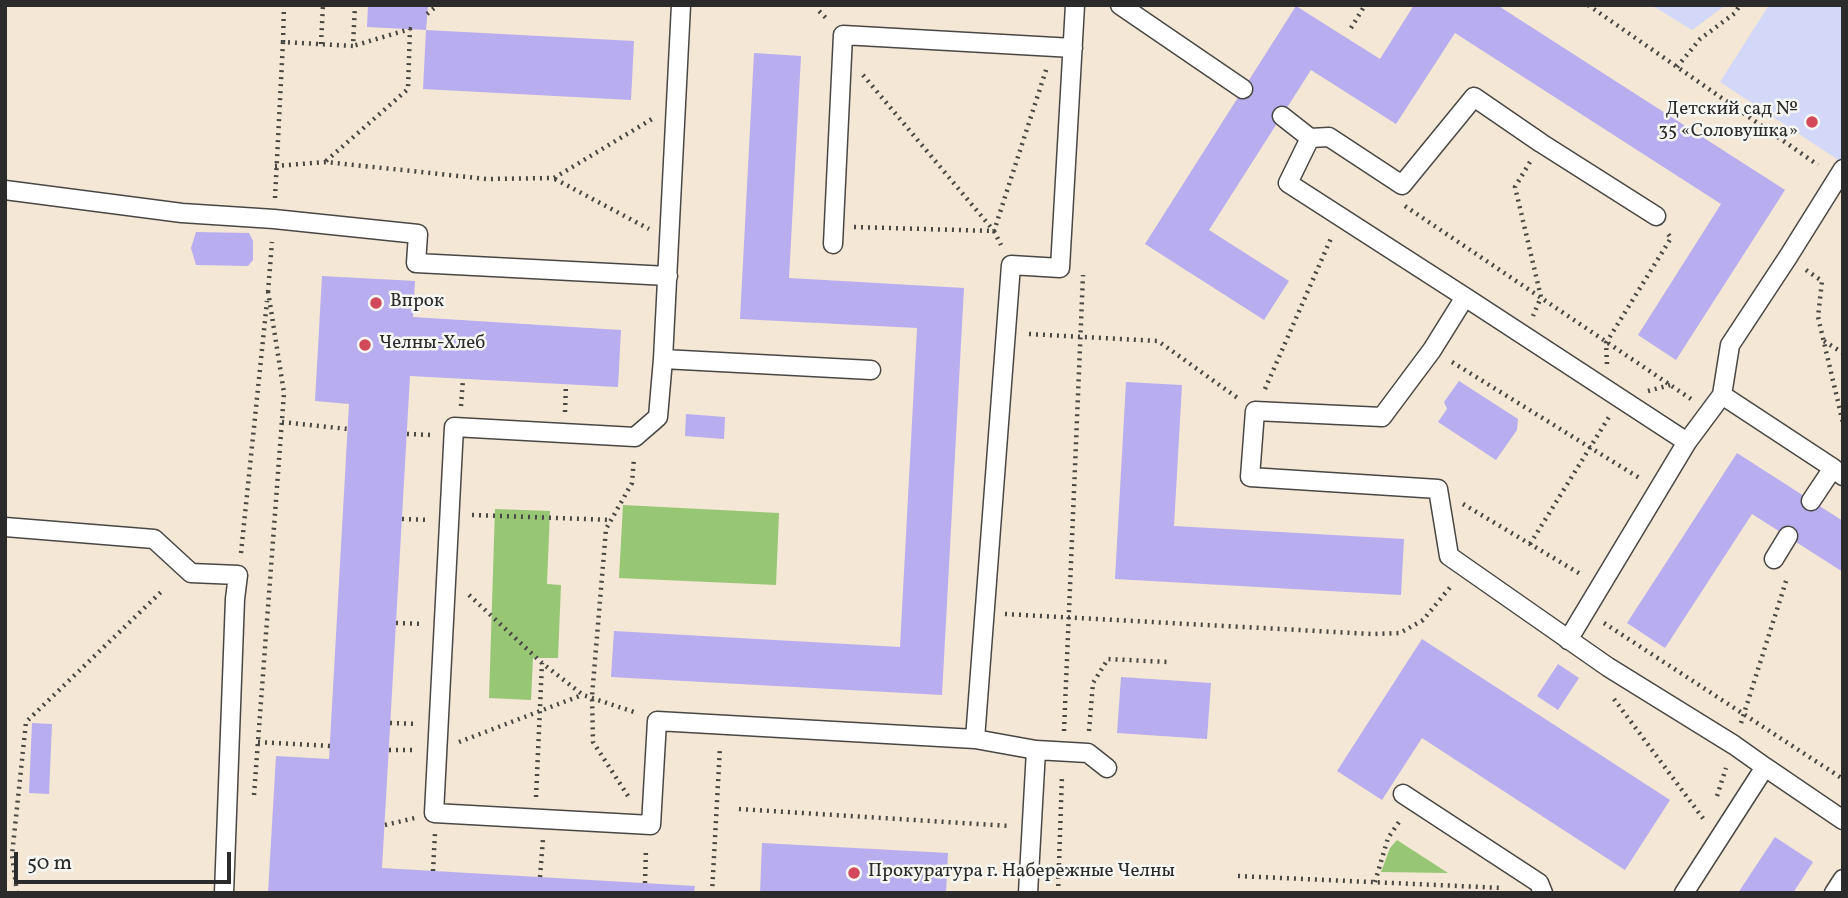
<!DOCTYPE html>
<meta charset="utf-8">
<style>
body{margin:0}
#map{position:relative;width:1848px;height:898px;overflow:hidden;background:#f4e7d5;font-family:Vollkorn,serif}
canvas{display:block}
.frame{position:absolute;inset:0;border:7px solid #2b2b2b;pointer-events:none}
.scale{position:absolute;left:14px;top:852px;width:217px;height:32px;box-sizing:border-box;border:4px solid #2b2b2b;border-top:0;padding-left:9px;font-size:21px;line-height:24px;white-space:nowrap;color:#2b2b2b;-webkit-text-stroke:5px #f6f6f2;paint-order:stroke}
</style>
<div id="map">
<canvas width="1848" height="898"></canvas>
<div class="frame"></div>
<div class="scale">50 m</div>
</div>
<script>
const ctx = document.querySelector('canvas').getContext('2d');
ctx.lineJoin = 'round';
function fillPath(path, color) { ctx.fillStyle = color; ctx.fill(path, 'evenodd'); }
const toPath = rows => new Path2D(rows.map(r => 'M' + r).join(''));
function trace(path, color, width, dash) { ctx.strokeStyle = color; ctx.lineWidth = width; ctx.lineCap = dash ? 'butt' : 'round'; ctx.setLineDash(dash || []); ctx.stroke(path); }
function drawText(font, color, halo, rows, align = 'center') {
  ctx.font = font + ' Vollkorn,serif'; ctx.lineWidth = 5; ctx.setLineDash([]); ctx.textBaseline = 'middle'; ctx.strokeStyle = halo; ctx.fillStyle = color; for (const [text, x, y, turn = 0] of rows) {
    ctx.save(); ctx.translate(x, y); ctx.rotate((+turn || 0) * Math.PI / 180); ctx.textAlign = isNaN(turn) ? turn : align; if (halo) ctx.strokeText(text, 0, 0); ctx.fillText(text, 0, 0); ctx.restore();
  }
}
fillPath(toPath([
 [1651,5,1726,5,1692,30],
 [1769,5,1843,5,1843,163,1720,82]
]), '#d3d8f9');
fillPath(toPath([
 [623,505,779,513,776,585,619,578],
 [495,509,550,511,547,584,561,585,558,658,533,658,531,700,489,698],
 [1397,840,1448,873,1381,872,1390,848]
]), '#97c675');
fillPath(toPath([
 [368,5,428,5,426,30,367,27],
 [1414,5,1497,5,1785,190,1676,360,1638,335,1721,204,1455,33,1396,124,1311,70,1209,230,1289,281,1264,320,1145,244,1296,6,1380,59],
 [426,30,634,41,631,100,423,89],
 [754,53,801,56,789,278,964,288,942,695,611,677,614,631,900,647,917,328,740,319],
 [196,232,249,233,253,241,253,260,248,266,196,265,191,248],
 [322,276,415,281,413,317,621,330,618,387,410,376,382,868,695,886,694,893,268,893,276,756,329,759,349,404,315,401],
 [1459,381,1518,419,1517,430,1496,460,1438,422,1447,409,1444,402],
 [1126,382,1182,385,1174,526,1404,539,1401,595,1115,579],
 [686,414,725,417,724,439,685,436],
 [1737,453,1843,521,1843,572,1752,514,1665,648,1627,623],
 [1422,639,1670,800,1625,870,1422,738,1382,800,1337,771],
 [1558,664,1579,678,1558,710,1537,696],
 [1121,677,1211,683,1207,739,1117,733],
 [32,723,52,724,49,794,29,793],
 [1775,837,1813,862,1793,893,1738,893],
 [762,843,948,853,946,893,760,893]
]), '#b7adef');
const lane = toPath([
 [1120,5,1243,89],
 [1282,116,1310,138],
 [5,190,182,213,274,219,418,234,416,263,668,276],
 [1656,216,1541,143,1474,97,1402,185,1329,137,1310,138,1288,183,1465,297,1432,350,1382,417,1255,411,1250,477,1438,489,1449,556,1608,667,1734,745,1765,767],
 [833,244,843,35,1073,48],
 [1465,297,1687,442,1568,640],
 [663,359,681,5],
 [871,370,663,359,658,417,635,437,454,427,434,813,651,825,657,721,975,739],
 [1722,395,1730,345,1788,257,1843,169],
 [1687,442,1722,395,1833,468,1843,476],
 [1811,501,1833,468],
 [5,527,154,539,191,573,238,575,235,599,224,893],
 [1774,559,1788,536],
 [1036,750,1088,753,1107,768],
 [1403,794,1539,883,1543,893],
 [1028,893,1036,750,975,739,1011,265,1060,268,1075,5],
 [1684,893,1765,767,1843,820],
 [1834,893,1843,879]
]);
trace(lane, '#494744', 21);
trace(toPath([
 [284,5,283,42,353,46,355,5],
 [817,5,817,9,828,20],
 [1588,5,1818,165],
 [427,14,438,5],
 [1351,28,1365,5],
 [321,44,323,5],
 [1677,67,1700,39,1735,13,1740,5],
 [863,75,994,231,1047,67],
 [326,161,408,89,410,29,353,46],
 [1530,162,1515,187,1541,297,1533,316],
 [275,166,326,162,487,179,554,178,652,119],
 [555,179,649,229],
 [275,198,283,42],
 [1405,206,1691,399],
 [854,227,994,231,1001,245],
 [1806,270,1822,281,1818,317,1843,423],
 [268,292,272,242],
 [1029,334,1158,341,1239,399],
 [1824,341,1843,353],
 [1452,362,1641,479],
 [1607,364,1606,343,1671,238,1668,234],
 [1265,389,1332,236],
 [1648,391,1670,385],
 [461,406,463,379],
 [565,412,566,384],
 [282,422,348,429],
 [407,434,432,435],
 [1463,504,1582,575],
 [472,515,611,520],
 [402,519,429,520],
 [1530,544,1609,417],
 [241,553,267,301],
 [469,595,542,663,583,695,637,713],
 [1005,614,1372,634,1400,633,1423,620,1452,585],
 [396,623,423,624],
 [1604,623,1843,779],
 [1614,699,1705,821],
 [390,723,417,724],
 [1741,723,1787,578],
 [1064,731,1083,275],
 [1089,731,1093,683,1108,659,1167,662],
 [258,742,330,746],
 [459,742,582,695],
 [389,750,417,750],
 [254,795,284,393,268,291],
 [628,796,593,742,592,696,606,529,632,483,634,458],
 [1717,796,1726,768],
 [536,797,542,663],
 [739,809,1010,826],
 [385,825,415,818],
 [433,871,435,833],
 [1238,876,1503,888],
 [540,877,543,839],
 [1375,882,1388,838,1401,819],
 [645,883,646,848],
 [17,893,12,855,26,722,163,590],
 [712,893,720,747],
 [1058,893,1062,775]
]), '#494744', 4.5, [2, 5]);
trace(lane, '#fff', 18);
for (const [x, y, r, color] of [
 [1812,122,7,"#d1495b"],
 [376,303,7,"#d1495b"],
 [365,345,7,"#d1495b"],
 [854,873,7,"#d1495b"]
]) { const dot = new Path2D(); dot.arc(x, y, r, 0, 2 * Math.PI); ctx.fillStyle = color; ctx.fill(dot); trace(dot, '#f6f6f2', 2.5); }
drawText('19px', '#2b2b2b', '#f6f6f2', [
 ["Детский сад №",1798,111,"right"],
 ["35 «Соловушка»",1798,133,"right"],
 ["Впрок",390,303],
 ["Челны-Хлеб",379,345],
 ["Прокуратура г. Набережные Челны",868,873]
], 'left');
</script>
